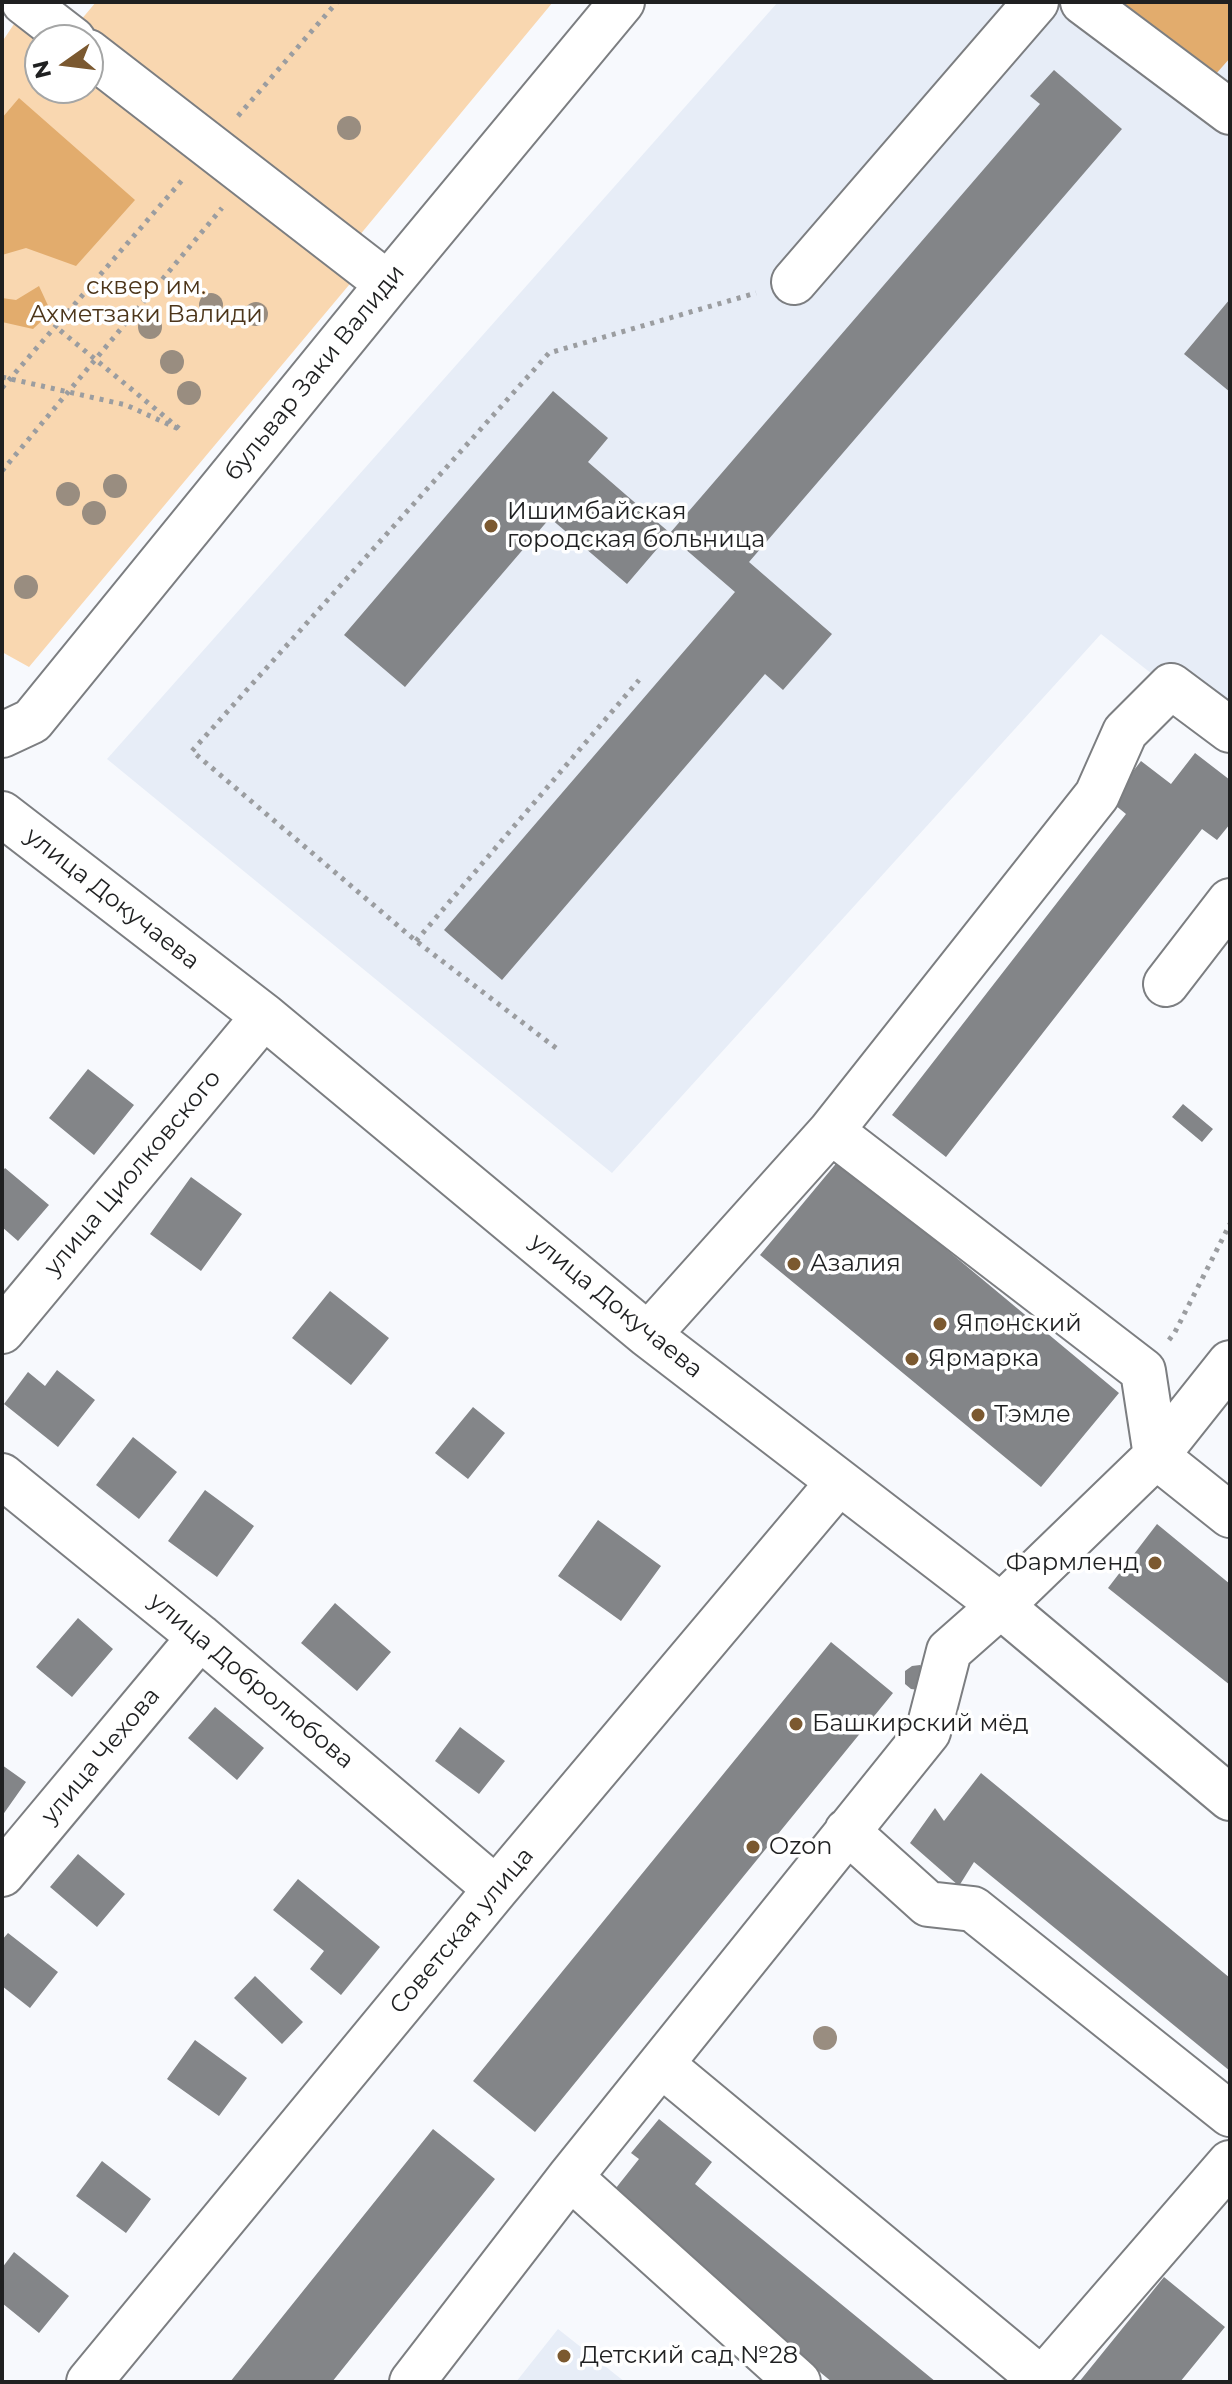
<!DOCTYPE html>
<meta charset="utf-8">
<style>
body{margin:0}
#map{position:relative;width:1232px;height:2384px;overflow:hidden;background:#f7f9fd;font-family:Montserrat,sans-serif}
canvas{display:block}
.frame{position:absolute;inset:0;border:4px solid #1f2021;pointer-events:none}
.north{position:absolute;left:24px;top:24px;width:80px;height:80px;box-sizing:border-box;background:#fff;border:2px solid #a5a6a6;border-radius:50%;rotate:256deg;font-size:22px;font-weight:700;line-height:32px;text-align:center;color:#1f2021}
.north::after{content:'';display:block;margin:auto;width:28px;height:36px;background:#7b5930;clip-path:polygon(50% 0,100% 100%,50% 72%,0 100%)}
</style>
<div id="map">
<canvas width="1232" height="2384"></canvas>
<div class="frame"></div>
<div class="north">N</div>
</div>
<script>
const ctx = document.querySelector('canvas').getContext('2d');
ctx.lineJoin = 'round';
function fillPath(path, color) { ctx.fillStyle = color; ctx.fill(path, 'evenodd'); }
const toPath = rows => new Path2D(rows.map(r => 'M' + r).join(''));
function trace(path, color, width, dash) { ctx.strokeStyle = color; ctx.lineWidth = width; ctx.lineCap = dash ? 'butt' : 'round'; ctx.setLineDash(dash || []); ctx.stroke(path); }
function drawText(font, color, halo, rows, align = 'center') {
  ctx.font = font + ' Montserrat,sans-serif'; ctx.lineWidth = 7; ctx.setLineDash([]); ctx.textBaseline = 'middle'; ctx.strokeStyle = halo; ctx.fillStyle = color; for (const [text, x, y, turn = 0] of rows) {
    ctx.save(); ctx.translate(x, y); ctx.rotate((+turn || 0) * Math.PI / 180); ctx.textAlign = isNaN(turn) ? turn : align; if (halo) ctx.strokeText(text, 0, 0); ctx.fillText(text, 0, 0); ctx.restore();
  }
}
fillPath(toPath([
 [778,2,1230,2,1230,735,1101,634,612,1173,107,759],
 [558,2329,625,2382,516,2382]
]), '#e7edf7');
fillPath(toPath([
 [96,2,553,2,359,236,75,27],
 [18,18,40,40,40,88,88,88,88,72,354,279,29,667,2,652,2,42]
]), '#f9d7b0');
fillPath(toPath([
 [1120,2,1230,2,1230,58,1215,75],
 [19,98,135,200,76,266,26,248,2,255,2,118],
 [39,286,51,312,33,329,2,322,2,298,16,300]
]), '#e2ac6d');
fillPath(toPath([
 [1054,70,1122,129,749,562,832,634,783,690,765,674,502,980,444,930,735,592,669,535,627,584,550,518,405,687,344,635,553,391,608,438,588,462,670,533,1040,104,1030,96],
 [1230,299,1230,392,1184,354],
 [1195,753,1230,780,1230,824,1217,840,1202,829,946,1157,892,1115,1126,814,1110,801,1141,761,1171,784],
 [88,1069,134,1105,94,1155,49,1118],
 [1183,1104,1213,1129,1202,1142,1172,1117],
 [839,1160,1119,1393,1041,1487,760,1255],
 [5,1168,49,1205,18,1241,2,1227,2,1172],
 [191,1177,242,1214,201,1271,150,1234],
 [330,1291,389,1338,351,1385,292,1338],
 [57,1370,95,1400,58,1447,4,1404,28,1372,45,1386],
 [473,1407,505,1433,468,1479,435,1453],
 [133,1437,177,1472,139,1519,96,1485],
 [205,1490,254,1526,217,1577,168,1541],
 [598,1520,661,1566,621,1621,558,1576],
 [1157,1524,1230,1584,1230,1685,1108,1588],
 [335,1603,391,1652,357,1691,301,1643],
 [78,1618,113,1649,72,1697,36,1667],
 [831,1642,893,1693,535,2132,473,2081],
 [920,1665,924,1668,919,1690,911,1689,905,1684,905,1671,912,1666],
 [215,1707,264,1748,237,1780,188,1738],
 [460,1727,505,1761,479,1794,435,1761],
 [2,1765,26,1782,2,1816],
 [981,1773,1230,1978,1230,2071,974,1862,959,1886,910,1843,935,1808,944,1821],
 [78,1854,125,1894,97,1927,50,1887],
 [298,1879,380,1947,341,1995,310,1969,324,1951,273,1910],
 [8,1933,58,1972,30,2008,2,1986,2,1940],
 [255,1976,303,2022,282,2044,234,1998],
 [195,2040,247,2078,219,2116,167,2079],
 [659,2119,712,2162,695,2184,936,2382,832,2382,608,2198,639,2159,631,2153],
 [433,2129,495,2179,332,2382,230,2382],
 [102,2161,151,2199,126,2233,76,2196],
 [14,2252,69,2296,39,2333,2,2303,2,2268],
 [1164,2277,1225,2327,1180,2382,1079,2382]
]), '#838588');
const minor = toPath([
 [24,2,73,40],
 [1083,2,1230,112],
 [88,52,388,284],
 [794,282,1036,2],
 [1230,730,1171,686,1125,732,1097,795,831,1131,1143,1371,1156,1456,1230,1515],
 [2,735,32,721,388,284,622,2],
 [2,814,264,1016,648,1335,1001,1606,1230,1798],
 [1166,984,1230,901],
 [2,1331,264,1016],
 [648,1335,831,1131],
 [2,1476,200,1637,496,1889],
 [1001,1606,1156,1456,1230,1363],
 [847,1831,928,1904,973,1909,1230,2114],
 [2,1874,200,1637],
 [662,2065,1042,2380,1230,2163],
 [570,2177,798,2382],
 [89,2382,496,1889,839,1482],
 [412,2382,570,2177,928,1732,949,1651,1000,1606]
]);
trace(minor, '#7c7e81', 48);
trace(toPath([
 [238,116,337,2],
 [2,377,126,405,181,430,56,327],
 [2,388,184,178],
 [2,471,222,208],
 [416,941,639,680],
 [556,1048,416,941,192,751,549,353,756,293],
 [1169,1340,1175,1332,1230,1224]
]), '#9b9da0', 5, [4, 6]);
trace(minor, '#fff', 44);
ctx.fillStyle = '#998d80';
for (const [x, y] of [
 [349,128],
 [211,305],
 [256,314],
 [150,327],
 [172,362],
 [189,393],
 [115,486],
 [68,494],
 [94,513],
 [26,587],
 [825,2038]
]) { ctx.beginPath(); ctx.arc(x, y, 12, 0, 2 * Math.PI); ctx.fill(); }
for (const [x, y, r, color] of [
 [491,526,8,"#7b5930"],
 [794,1264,8,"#7b5930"],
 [940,1324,8,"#7b5930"],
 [912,1359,8,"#7b5930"],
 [978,1415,8,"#7b5930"],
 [1155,1563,8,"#7b5930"],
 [796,1724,8,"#7b5930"],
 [753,1847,8,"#7b5930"],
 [564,2356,8,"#7b5930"]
]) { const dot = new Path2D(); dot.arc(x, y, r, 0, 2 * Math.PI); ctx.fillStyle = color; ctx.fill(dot); trace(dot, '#fff', 3); }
drawText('24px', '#4c351a', '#fff', [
 ["сквер им.",146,287],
 ["Ахметзаки Валиди",146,315]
]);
drawText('24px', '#1f2021', '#fff', [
 ["бульвар Заки Валиди",315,373,-51],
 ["улица Докучаева",112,899,38],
 ["улица Циолковского",133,1173,-50],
 ["улица Докучаева",616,1306,39],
 ["улица Добролюбова",251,1681,40],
 ["улица Чехова",101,1756,-50],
 ["Советская улица",462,1931,-50]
]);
drawText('24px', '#1f2021', '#fff', [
 ["Ишимбайская",507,512],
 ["городская больница",507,540],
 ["Азалия",810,1264],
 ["Японский",956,1324],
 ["Ярмарка",928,1359],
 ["Тэмле",994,1415],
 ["Фармленд",1139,1563,"right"],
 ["Башкирский мёд",812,1724],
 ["Ozon",769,1847],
 ["Детский сад №28",580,2356]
], 'left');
</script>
